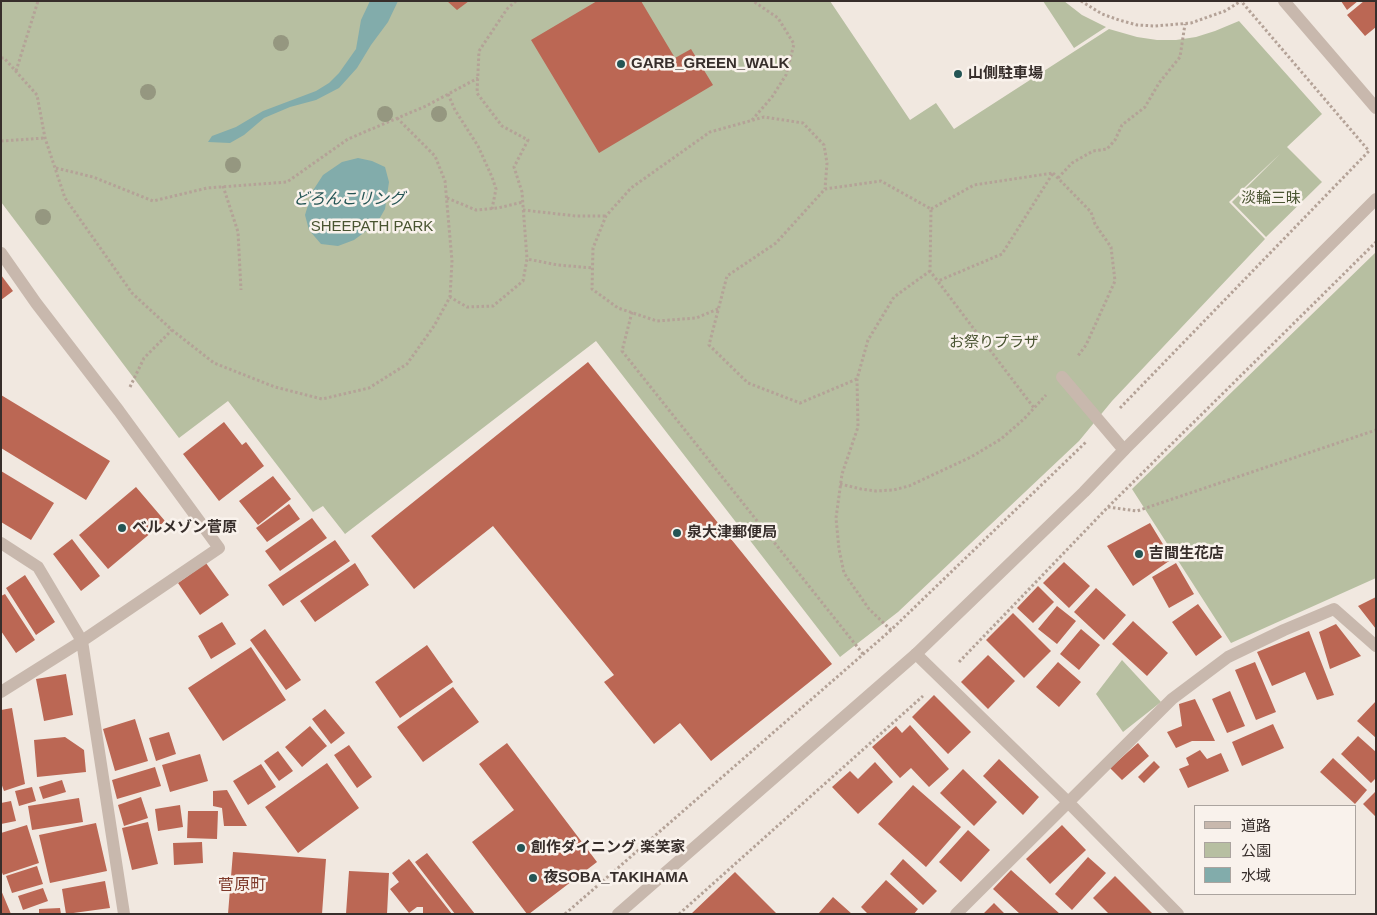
<!DOCTYPE html>
<meta charset="utf-8">
<style>
body{margin:0}
#map{position:relative;width:1377px;height:915px;overflow:hidden;background:#f1e8e0;font-family:Arial,"Noto Sans JP",sans-serif}
canvas{display:block}
.frame{position:absolute;inset:0;border:2px solid #372e2b;pointer-events:none}
.legend{position:absolute;left:1194px;top:805px;width:162px;height:90px;box-sizing:border-box;background:#f9f2ec;border:1px solid #aba49f;margin:0;padding:6px 9px;list-style:none;font-size:15px;color:#372e2b}
.legend li{display:flex;align-items:center;gap:10px;height:25px}
.legend b{width:25px;border:1px solid #aba49f}
</style>
<div id="map">
<canvas width="1377" height="915"></canvas>
<div class="frame"></div>
<ul class="legend">
<li><b style="height:6px;background:#c8b8ad"></b>道路</li>
<li><b style="height:14px;background:#b7bfa1"></b>公園</li>
<li><b style="height:14px;background:#82acab"></b>水域</li>
</ul>
</div>
<script>
const ctx = document.querySelector('canvas').getContext('2d');
ctx.lineJoin = 'round';
function fillPath(path, color) { ctx.fillStyle = color; ctx.fill(path, 'evenodd'); }
const toPath = rows => new Path2D(rows.map(r => 'M' + r).join(''));
function trace(path, color, width, dash) { ctx.strokeStyle = color; ctx.lineWidth = width; ctx.lineCap = dash ? 'butt' : 'round'; ctx.setLineDash(dash || []); ctx.stroke(path); }
function drawText(font, color, halo, rows, align = 'center') {
  ctx.font = font + ' Arial,"Noto Sans JP",sans-serif'; ctx.lineWidth = 5; ctx.setLineDash([]); ctx.textBaseline = 'middle'; ctx.strokeStyle = halo; ctx.fillStyle = color; for (const [text, x, y, turn = 0] of rows) {
    ctx.save(); ctx.translate(x, y); ctx.rotate((+turn || 0) * Math.PI / 180); ctx.textAlign = isNaN(turn) ? turn : align; if (halo) ctx.strokeText(text, 0, 0); ctx.fillText(text, 0, 0); ctx.restore();
  }
}
fillPath(toPath([
 [1,1,830,1,910,120,936,103,954,129,1109,29,1137,37,1157,40,1176,40,1196,37,1215,31,1239,21,1322,114,1287,147,1322,182,1266,237,1232,202,1280,154,1229,202,1265,239,1112,401,1079,441,898,612,840,657,596,341,345,534,323,506,313,512,228,401,179,438,1,202],
 [1043,1,1064,1,1082,15,1106,27,1074,48],
 [1376,252,1376,578,1231,643,1132,489],
 [1122,660,1161,702,1123,732,1096,694]
]), '#b7bfa1');
fillPath(toPath([
 [370,1,398,1,388,22,371,45,357,68,339,88,316,100,290,107,264,118,244,135,230,143,208,142,212,136,236,127,263,111,316,91,329,83,339,73,356,49,361,20],
 [358,158,372,161,385,167,389,182,385,209,377,223,354,240,338,246,321,244,309,230,305,215,312,192,323,175,342,162]
]), '#82acab');
fillPath(toPath([
 [447,1,469,1,457,10],
 [597,1,641,1,675,58,691,49,713,85,599,153,531,40],
 [1341,1,1358,1,1347,10],
 [1364,1,1376,1,1376,27,1365,36,1347,15],
 [1,275,13,291,1,300],
 [588,362,832,664,711,761,680,723,654,744,604,682,614,675,493,526,414,589,371,536],
 [1,395,110,461,86,500,1,448],
 [224,422,242,445,246,442,264,466,219,501,183,454],
 [1,471,54,503,31,540,1,522],
 [273,476,291,499,258,525,239,501],
 [136,487,165,521,108,569,79,535],
 [289,504,300,519,267,542,256,528],
 [312,518,327,538,280,571,265,551],
 [1150,523,1172,559,1133,586,1107,546],
 [72,539,100,576,81,591,53,554],
 [335,540,350,561,283,606,268,585],
 [1064,562,1090,586,1069,608,1043,583],
 [206,563,229,595,200,615,178,583],
 [355,563,369,585,315,622,300,601],
 [1176,563,1194,594,1169,608,1152,577],
 [25,575,55,622,36,635,6,588],
 [1038,586,1054,602,1033,623,1017,608],
 [1096,588,1126,615,1104,640,1074,612],
 [5,594,35,640,16,653,1,631,1,596],
 [1376,597,1376,629,1358,606],
 [1198,604,1222,637,1196,656,1172,622],
 [1057,606,1076,621,1057,644,1038,629],
 [1013,613,1051,651,1024,678,986,640],
 [1133,621,1168,653,1147,676,1112,644],
 [222,622,236,644,211,659,198,636],
 [1336,624,1361,656,1330,669,1319,632],
 [265,629,301,680,286,690,250,640],
 [1081,629,1100,645,1079,670,1060,654],
 [1309,631,1334,695,1317,700,1305,672,1272,686,1257,652],
 [427,645,453,682,400,718,375,682],
 [251,647,286,700,223,741,188,688],
 [988,655,1015,681,988,709,961,682],
 [1058,662,1081,682,1059,707,1036,687],
 [1255,662,1276,712,1256,720,1235,670],
 [66,674,73,715,44,721,36,679],
 [453,687,479,722,423,762,397,727],
 [1230,691,1245,726,1227,733,1212,699],
 [934,695,971,732,948,754,912,717],
 [1195,699,1215,741,1192,741,1176,748,1167,732,1182,726,1179,704],
 [1376,701,1376,738,1357,721],
 [12,708,25,784,4,791,1,783,1,710],
 [325,709,345,733,331,744,312,719],
 [135,719,148,761,115,771,103,729],
 [1273,724,1284,748,1242,766,1232,742],
 [910,725,949,769,929,787,911,768,900,778,872,747,896,726,902,733],
 [310,726,327,746,302,767,285,747],
 [169,732,176,754,156,761,149,738],
 [1358,736,1376,752,1376,778,1371,783,1341,754],
 [65,737,84,750,86,772,37,777,34,740],
 [507,743,597,862,529,914,527,914,472,842,514,810,479,764],
 [1138,743,1149,756,1122,780,1110,768],
 [349,745,372,777,357,788,334,755],
 [1200,750,1207,759,1221,753,1229,771,1188,788,1179,769,1189,765,1186,758],
 [278,751,293,771,279,781,264,761],
 [200,754,208,781,170,792,162,765],
 [1333,758,1367,790,1355,804,1320,772],
 [999,759,1039,797,1023,815,983,776],
 [1154,761,1160,767,1144,783,1138,777],
 [875,762,893,782,858,814,832,787,850,771,858,779],
 [327,763,359,808,298,853,265,807],
 [261,764,276,787,248,805,233,781],
 [155,767,161,786,117,799,112,780],
 [963,769,997,802,974,826,940,793],
 [62,780,66,792,43,799,39,787],
 [913,785,961,827,926,867,878,824],
 [32,787,36,801,19,806,15,791],
 [227,790,247,826,224,826,222,808,213,806,213,791],
 [1376,791,1376,817,1363,804],
 [141,797,148,818,124,826,118,805],
 [79,798,83,822,32,830,28,806],
 [11,801,16,821,1,824,1,803],
 [180,805,183,827,158,831,155,809],
 [188,811,218,811,217,839,187,838],
 [148,822,158,864,132,870,122,828],
 [96,823,107,871,50,883,39,835],
 [27,825,39,863,3,875,1,870,1,833],
 [1062,825,1086,850,1050,884,1026,859],
 [968,830,990,850,961,882,939,862],
 [202,842,203,863,174,865,173,843],
 [233,852,326,859,322,914,228,914],
 [427,853,475,914,455,914,415,862],
 [1088,857,1106,873,1072,910,1055,894],
 [409,859,452,914,423,914,423,907,417,907,409,913,390,889,399,882,392,873],
 [903,859,937,891,923,905,890,874],
 [37,866,43,884,12,893,6,876],
 [1011,870,1060,914,1020,914,993,889],
 [349,871,389,873,387,914,346,914],
 [735,872,777,914,691,914],
 [1115,876,1152,913,1109,914,1093,898],
 [886,880,918,909,914,914,868,914,861,907],
 [105,881,110,908,66,914,62,889],
 [43,888,48,901,23,910,18,896],
 [1,890,11,914,1,914],
 [833,897,852,914,818,914],
 [994,903,1005,914,983,914],
 [60,908,61,914,39,914,39,909]
]), '#bb6754');
trace(toPath([
 [516,1,507,9,479,51,477,93,502,126,528,140,514,167,522,192,527,259],
 [1081,1,1102,14,1119,20,1137,25,1155,26,1191,23,1225,11,1241,1],
 [1,58,4,58,37,95,45,138,65,198,132,293,172,330,214,363,275,387,322,399,369,388,407,364,434,326,450,297,467,307,493,306,523,281,527,259,558,265,593,268],
 [16,71,38,1],
 [448,94,455,110,478,146,492,177,496,189,492,209],
 [397,118,435,156,445,181,452,261,450,297],
 [752,120,772,97,786,75,794,44,778,18,753,1],
 [1,141,45,138],
 [56,168,93,177,153,201,207,188,287,182,348,139,426,106,478,78],
 [1053,173,1091,212,1095,224,1111,247,1115,281,1086,345,1077,357],
 [1058,178,1072,163,1093,151,1107,149,1115,140,1122,125,1145,107,1159,83,1180,57,1185,24],
 [223,186,238,232,241,290],
 [447,198,476,210,498,208,523,202],
 [931,209,974,185,1053,173,1002,254,938,281],
 [523,210,576,216,606,216],
 [718,309,696,318,657,321,618,308,592,289,593,248,606,216,631,188,710,132,764,117,803,123,824,145,827,163,825,189],
 [632,312,622,351,863,654],
 [857,379,800,403,748,383,709,345,727,276,776,243,825,189,881,181,931,209,930,271,1034,408],
 [130,387,144,358,172,330],
 [1120,408,1369,151,1241,1],
 [840,484,861,489,876,491,893,490,909,486,971,457,1001,439,1024,419,1046,395],
 [1108,507,1137,511,1376,430],
 [891,630,869,609,844,573,839,549,836,518,842,474,858,427,857,379,868,340,894,297,930,271],
 [959,662,1108,507,1376,242],
 [565,914,891,630,1086,442],
 [679,914,923,696]
]), '#b4a297', 3, [2.5, 2.5]);
trace(toPath([
 [1062,377,1124,450]
]), '#c8b8ad', 12);
trace(toPath([
 [1,253,36,303,119,411,219,548,82,641,1,692],
 [1,543,38,567,82,641,124,914],
 [916,654,1068,802,1178,914],
 [956,914,1172,699,1228,657,1284,630,1334,609,1376,646]
]), '#c8b8ad', 12);
trace(toPath([
 [1284,1,1376,108],
 [618,914,916,654,1084,492,1124,450,1376,199]
]), '#c8b8ad', 12);
ctx.fillStyle = '#959780';
for (const [x, y] of [
 [281,43],
 [148,92],
 [385,114],
 [439,114],
 [233,165],
 [43,217]
]) { ctx.beginPath(); ctx.arc(x, y, 8, 0, 2 * Math.PI); ctx.fill(); }
for (const [x, y, r, color] of [
 [621,64,5,"#245555"],
 [958,74,5,"#245555"],
 [122,528,5,"#245555"],
 [677,533,5,"#245555"],
 [1139,554,5,"#245555"],
 [521,848,5,"#245555"],
 [533,878,5,"#245555"]
]) { const dot = new Path2D(); dot.arc(x, y, r, 0, 2 * Math.PI); ctx.fillStyle = color; ctx.fill(dot); trace(dot, '#f9f2ec', 2); }
drawText('bold 15px', '#372e2b', '#f9f2ec', [
 ["GARB_GREEN_WALK",631,64],
 ["山側駐車場",968,74],
 ["ベルメゾン菅原",132,528],
 ["泉大津郵便局",687,533],
 ["吉間生花店",1149,554],
 ["創作ダイニング 楽笑家",531,848],
 ["夜SOBA_TAKIHAMA",543,878]
], 'left');
drawText('15px', '#495431', '#f9f2ec', [
 ["淡輪三昧",1271,199],
 ["SHEEPATH PARK",372,227],
 ["お祭りプラザ",994,343]
]);
drawText('italic 16px', '#245555', '#f9f2ec', [
 ["どろんこリング",349,200]
]);
drawText('16px', '#7f3a2b', '#f9f2ec', [
 ["菅原町",242,886]
]);
</script>
